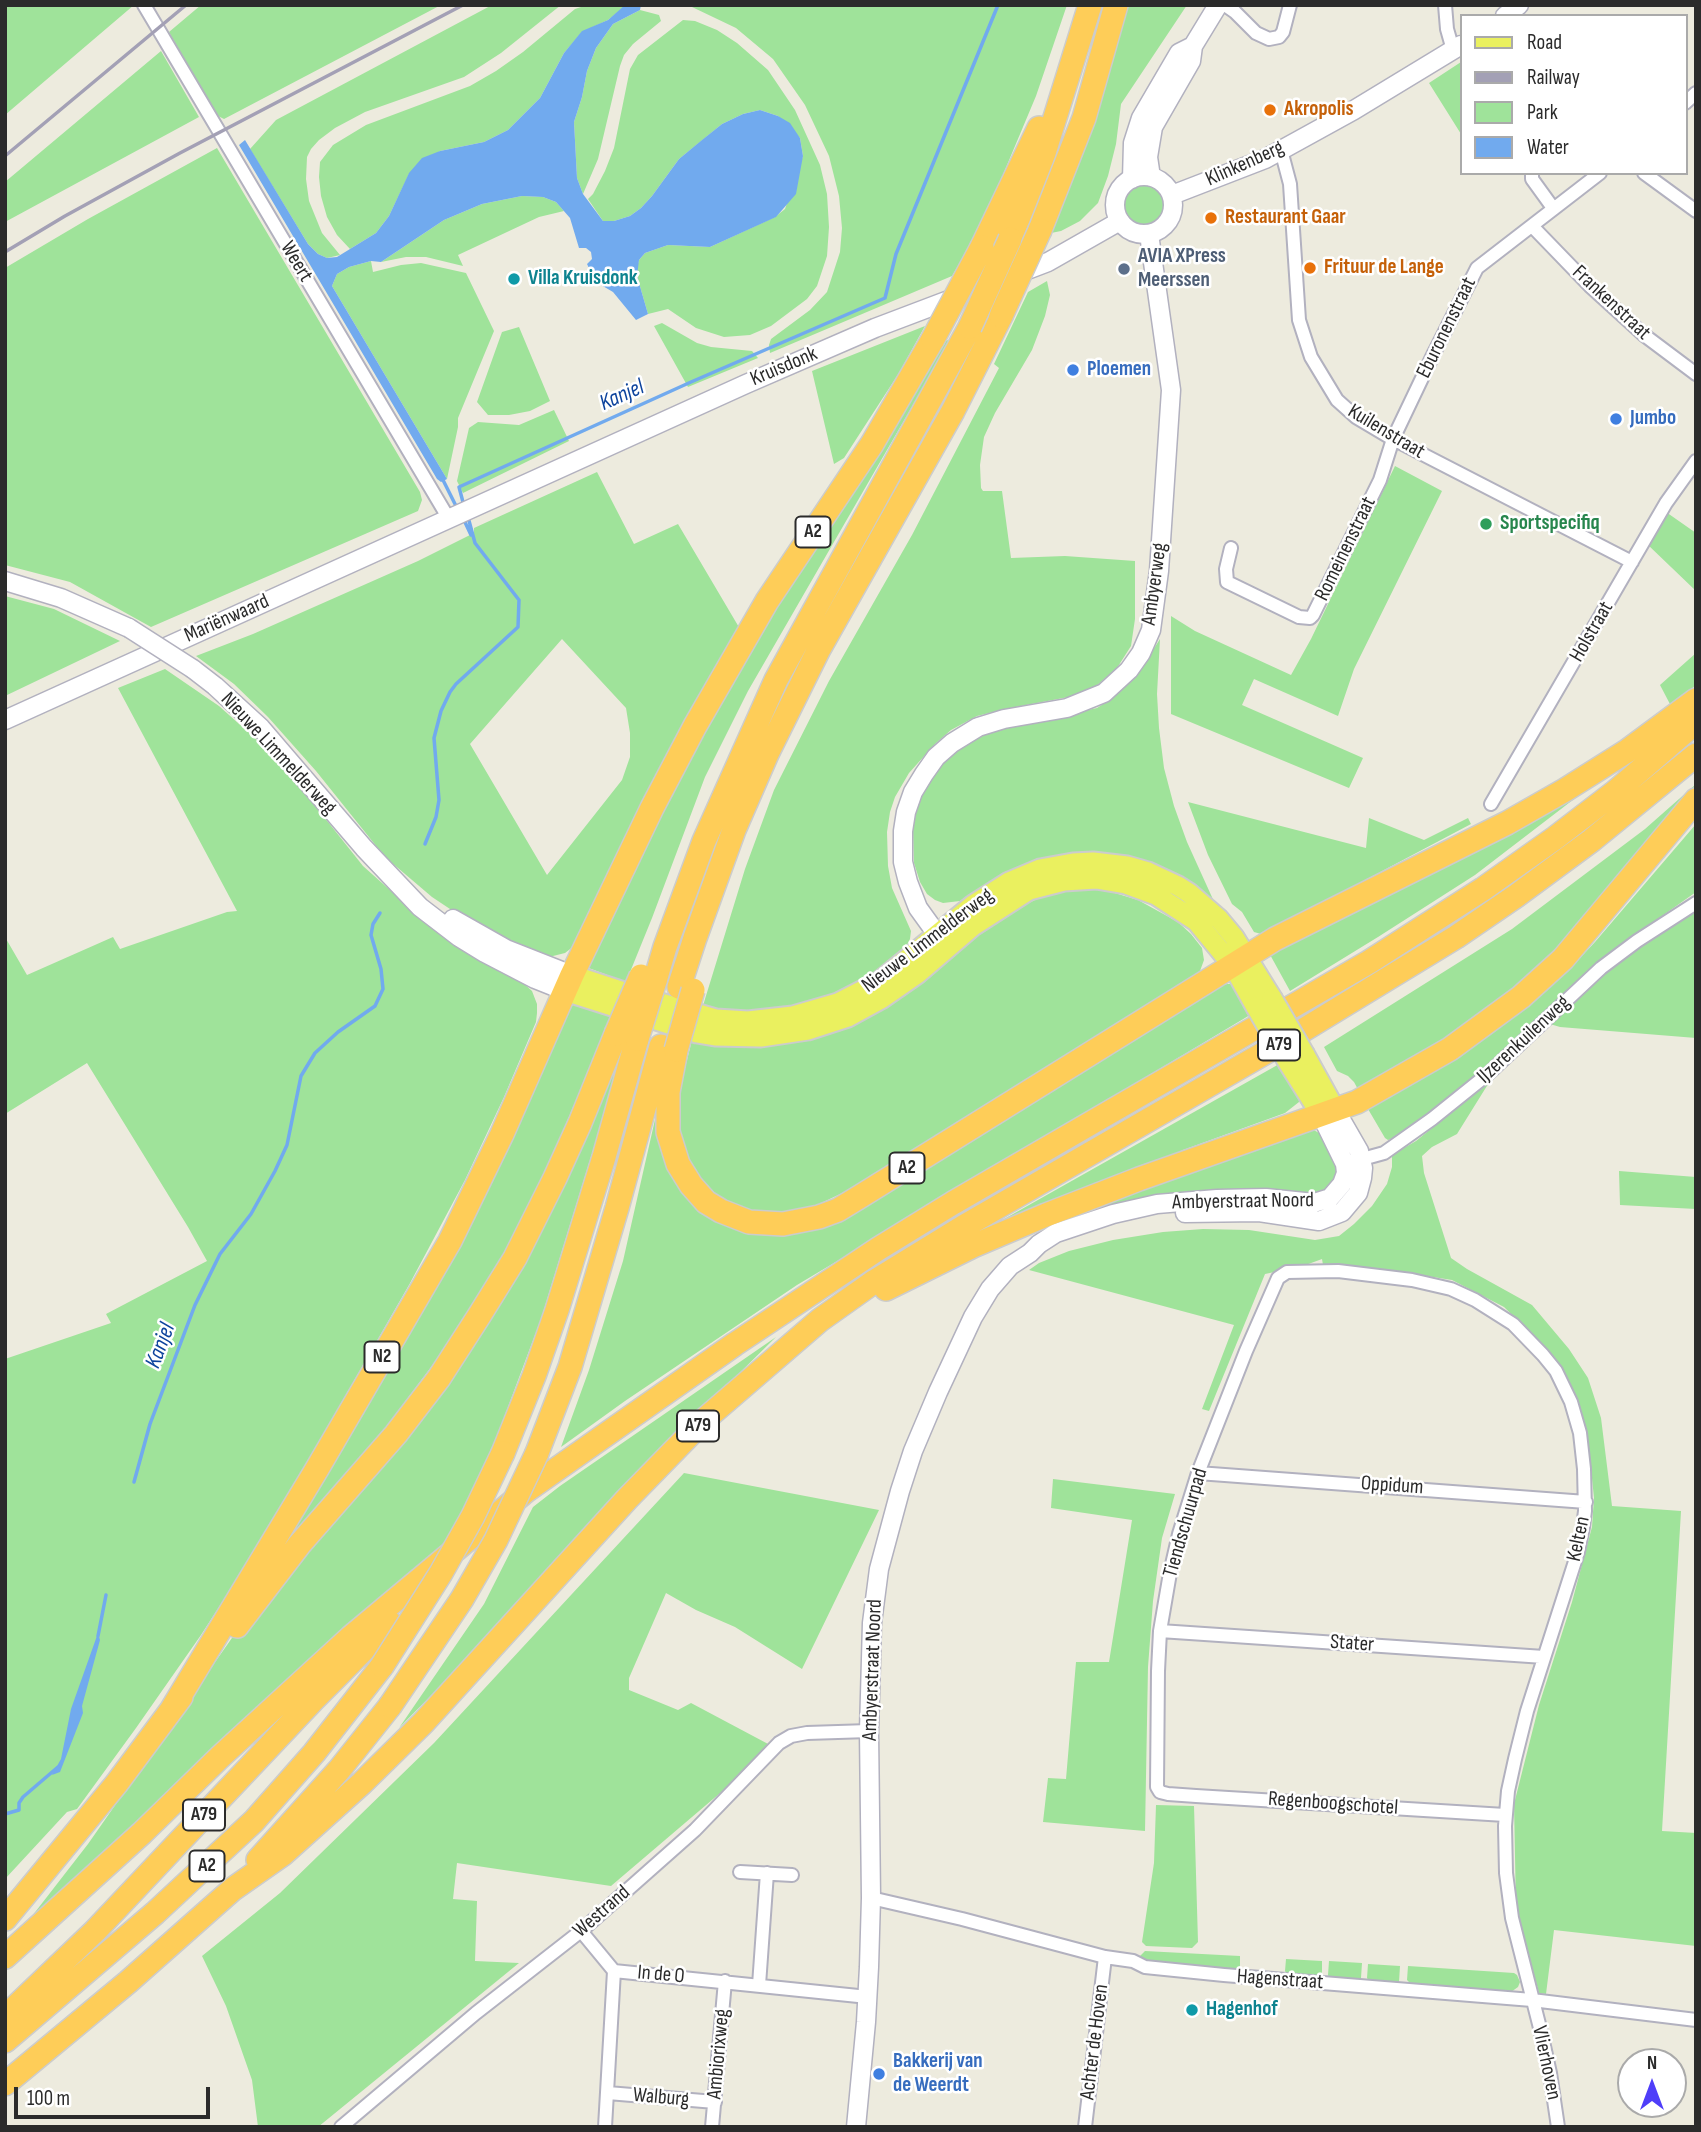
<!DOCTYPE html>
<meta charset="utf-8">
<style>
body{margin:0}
#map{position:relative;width:1701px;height:2132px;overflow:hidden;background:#edebde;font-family:"Sofia Sans Condensed",sans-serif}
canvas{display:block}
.frame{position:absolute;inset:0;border:7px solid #2b2b2b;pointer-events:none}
.legend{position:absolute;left:1460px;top:14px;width:228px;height:161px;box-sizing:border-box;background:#fff;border:2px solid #aaa;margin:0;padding:9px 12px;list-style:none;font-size:21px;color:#2b2b2b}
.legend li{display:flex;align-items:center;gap:14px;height:35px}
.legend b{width:35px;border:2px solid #aaa}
.north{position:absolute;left:1617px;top:2048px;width:70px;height:70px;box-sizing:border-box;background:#fff;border:2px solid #aaa;border-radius:50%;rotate:0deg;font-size:19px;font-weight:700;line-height:28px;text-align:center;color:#2b2b2b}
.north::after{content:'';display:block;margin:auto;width:24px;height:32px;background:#4f3ef9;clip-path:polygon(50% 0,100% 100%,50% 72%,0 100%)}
.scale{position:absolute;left:14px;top:2087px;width:196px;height:32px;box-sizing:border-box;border:4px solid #2b2b2b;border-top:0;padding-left:9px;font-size:21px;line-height:24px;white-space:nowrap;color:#2b2b2b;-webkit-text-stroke:5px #fff;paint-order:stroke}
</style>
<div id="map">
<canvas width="1701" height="2132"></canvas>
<div class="frame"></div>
<ul class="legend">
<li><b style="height:9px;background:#eaf05f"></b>Road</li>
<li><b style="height:9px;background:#a3a0b5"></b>Railway</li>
<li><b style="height:19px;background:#9fe39a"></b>Park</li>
<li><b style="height:19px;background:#71aaee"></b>Water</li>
</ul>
<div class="north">N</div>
<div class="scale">100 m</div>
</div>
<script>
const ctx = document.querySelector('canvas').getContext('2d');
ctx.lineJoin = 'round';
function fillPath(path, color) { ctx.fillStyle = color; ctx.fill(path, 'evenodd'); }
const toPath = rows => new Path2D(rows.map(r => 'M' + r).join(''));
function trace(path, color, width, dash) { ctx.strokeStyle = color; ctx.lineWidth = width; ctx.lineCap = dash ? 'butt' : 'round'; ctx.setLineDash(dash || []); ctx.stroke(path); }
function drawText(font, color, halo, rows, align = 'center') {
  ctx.font = font + ' "Sofia Sans Condensed",sans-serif'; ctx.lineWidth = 5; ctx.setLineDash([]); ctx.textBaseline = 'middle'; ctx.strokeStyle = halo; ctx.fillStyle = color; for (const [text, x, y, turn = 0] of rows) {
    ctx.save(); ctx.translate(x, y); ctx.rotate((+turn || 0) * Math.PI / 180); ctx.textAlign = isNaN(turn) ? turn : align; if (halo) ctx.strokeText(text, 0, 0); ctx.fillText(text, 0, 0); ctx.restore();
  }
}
fillPath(toPath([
 [5,5,134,5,5,115],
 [201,5,441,5,224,119,216,115,169,32],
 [492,5,561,5,501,53,464,77,365,112,335,128,319,140,311,149,307,157,306,179,309,201,322,233,340,255,327,258,318,254,308,244,250,149,276,120],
 [587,5,624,7,608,20,582,32,564,53,540,98,508,130,484,142,440,151,409,174,389,216,376,233,350,249,337,235,327,217,321,196,319,177,320,162,333,145,366,125,470,86,496,71,523,52,575,9],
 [684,5,1067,5,1036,96,981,227,952,276,770,353,769,345,771,339,810,310,827,292,840,252,842,228,839,196,829,156,805,105,773,59,736,28,692,7],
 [1123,5,1187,5,1121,104,1116,144,1108,176,1098,203,1080,221,1061,231,1051,233],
 [640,10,659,15,661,21,633,44,624,55,620,66,598,159,583,194,577,178,574,122,582,97,587,71,596,48,613,24],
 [683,20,695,21,717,30,737,43,768,70,795,110,820,165,827,194,829,227,827,256,817,286,807,299,771,326,750,335,724,337,696,328,668,309,648,314,637,276,637,267,639,260,645,253,668,245,710,247,775,217,785,209,803,156,800,138,778,116,760,110,743,114,722,124,679,159,652,196,641,208,630,216,614,221,603,221,588,199,593,194,605,171,614,148,630,69,638,55],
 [161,51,199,117,5,222,5,182],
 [1461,62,1461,134,1429,83],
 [217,148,420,492,422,500,418,511,151,627,70,582,5,565,5,268,88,219],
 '1124 205a20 20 0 1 1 40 0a20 20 0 1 1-40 0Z',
 [522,196,543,197,556,202,564,211,539,217,458,255,463,266,426,257,406,257,381,262,444,220,482,204],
 [371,261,373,272,401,265,421,263,466,273,494,331,458,418,458,427,447,479,332,286,337,274,349,267],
 [1047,281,1050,295,1045,316,1032,350,995,413,984,437,980,465,981,488,983,491,1002,491,1011,558,1065,556,1135,561,1135,619,1131,646,1117,668,1095,687,1074,696,1005,709,977,716,951,730,935,744,909,773,895,797,890,812,887,832,888,866,892,888,911,931,910,939,903,953,876,977,792,1012,701,1012,745,869,774,790,829,681,912,535,999,368,994,364,1028,292],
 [662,323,697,343,711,347,752,351,758,358,688,387,654,326],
 [925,326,899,373,844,458,834,464,812,371],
 [519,327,550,401,530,411,509,415,488,415,477,402,502,332],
 [951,339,748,691,705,777,652,918,626,982,586,967,639,856,690,757,774,605,940,343],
 [554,410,569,441,463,493,457,481,469,428,478,422,519,425],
 [1395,466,1442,491,1354,669,1338,716,1254,679,1242,705,1363,758,1349,788,1171,714,1171,616,1195,631,1291,675,1311,639],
 [597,472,634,544,678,524,740,629,574,946,565,953,549,957,483,931,432,897,385,857,316,771,268,717,234,684,196,656,253,634,418,561,474,533,474,528],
 [562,639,626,708,630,733,630,757,622,780,547,875,470,744],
 [1666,512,1696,533,1696,591,1647,544],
 [5,596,54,609,120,641,5,696],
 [1160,639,1157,694,1159,728,1164,768,1174,806,1187,842,1216,906,1201,891,1181,877,1163,868,1142,862,1065,856,1030,863,1008,873,960,901,943,903,935,900,927,894,920,882,914,863,913,829,916,813,923,792,939,767,958,749,992,731,1097,708,1114,697,1129,683,1144,664],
 [1696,653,1696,685,1671,706,1660,685],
 [165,669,219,706,257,740,301,788,363,866,419,916,521,981,532,991,537,1004,537,1013,536,1022,504,1097,465,1180,409,1285,266,1534,201,1635,136,1728,77,1809,67,1812,5,1879,5,1359,111,1323,106,1314,207,1261,188,1227,87,1063,5,1114,5,937,27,975,113,937,120,949,227,912,237,911,118,688],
 [1621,763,1475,875,1378,937,1290,991,1268,951],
 [1696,784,1696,791,1563,947,1503,1003,1361,1095,1354,1082,1348,1076,1337,1071,1324,1047,1512,929,1645,829],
 [1188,802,1366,848,1369,818,1424,840,1468,818,1471,824,1267,932,1261,934,1254,932,1242,912,1232,904,1208,855],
 [1696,824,1696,892,1614,950,1487,1066,1435,1110,1393,1138,1388,1140,1385,1138,1368,1109,1441,1067,1528,1007,1565,974,1595,942],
 [1083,889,1108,891,1138,900,1178,922,1191,934,1202,948,1204,960,1200,971,1196,976,855,1187,817,1205,787,1213,768,1213,750,1210,731,1203,715,1193,697,1174,688,1158,681,1134,678,1111,680,1088,692,1040,716,1045,770,1046,831,1033,866,1018,977,935,1018,908,1037,899,1060,892],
 [1696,910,1696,1038,1560,1027,1550,1024,1620,959],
 [1227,984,1232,984,1250,1015,797,1285,625,1401,561,1447,589,1370,623,1261,661,1093,677,1174,783,1234,799,1233,815,1229,1206,992],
 [574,1004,612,1016,533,1201,514,1236,450,1342,386,1427,280,1550,568,1010],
 [620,1041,626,1043,541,1319,496,1439,452,1536,29,1920,88,1844,234,1635,509,1280],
 [1281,1063,1298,1092,1299,1102,1285,1113,1183,1150,1132,1177,974,1236],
 [1490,1081,1457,1134,1432,1147,1422,1156,1424,1173,1451,1258,1467,1269,1532,1305,1569,1349,1588,1378,1601,1418,1612,1506,1681,1511,1662,1831,1696,1833,1696,1946,1554,1930,1546,1994,1539,1993,1516,1908,1514,1804,1539,1705,1572,1602,1592,1527,1594,1498,1590,1459,1579,1410,1569,1386,1540,1342,1504,1307,1452,1280,1382,1269,1323,1265,1322,1259,1303,1266,1265,1274,1209,1411,1202,1409,1234,1325,1029,1270,1039,1263,1069,1251,1113,1240,1163,1232,1203,1229,1249,1230,1315,1240,1339,1236,1354,1224,1372,1206,1387,1184,1392,1167,1392,1155,1416,1141],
 [1312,1129,1326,1137,1339,1163,1337,1180,1326,1195,1290,1194,1067,1225,1063,1217,1180,1177,1297,1131],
 [1619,1171,1696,1177,1696,1209,1620,1205],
 [776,1337,640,1471,471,1655,399,1728,484,1604,533,1507,560,1486],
 [684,1473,879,1510,802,1669,735,1627,696,1610,666,1593,629,1678,629,1690,678,1710,691,1703,770,1745,746,1771,611,1886,457,1863,453,1899,477,1901,475,1961,519,1963,318,2127,258,2127,252,2080,226,2006,202,1956,280,1893,434,1743],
 [1053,1479,1175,1494,1162,1538,1153,1601,1148,1667,1145,1831,1043,1822,1048,1778,1066,1779,1076,1662,1109,1662,1132,1520,1051,1508],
 [1156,1805,1194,1806,1198,1942,1192,1948,1146,1946,1142,1942,1154,1863],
 [1145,1951,1240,1956,1240,1966,1235,1970,1143,1961,1140,1956],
 [1286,1959,1322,1961,1322,1975,1318,1979,1287,1975,1285,1971],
 [1329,1961,1362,1963,1361,1978,1356,1982,1329,1978,1328,1975],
 [1368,1964,1400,1966,1399,1982,1397,1984,1369,1981,1367,1978],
 [1408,1966,1514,1973,1517,1975,1520,1982,1518,1987,1511,1992,1412,1985,1407,1980]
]), '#9fe39a');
fillPath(toPath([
 [625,5,641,5,640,10,613,24,596,48,587,71,582,97,574,122,577,178,583,194,603,221,614,221,630,216,641,208,652,196,679,159,702,140,722,124,743,114,760,110,778,116,790,123,800,138,803,156,796,194,776,217,710,247,668,245,645,253,639,260,637,276,648,314,636,320,613,292,596,282,587,264,592,259,591,252,586,248,579,248,570,218,556,202,543,197,522,196,482,204,444,220,381,262,371,261,349,267,337,274,332,286,447,479,441,482,437,479,239,145,245,140,308,244,318,254,327,258,337,257,376,233,389,216,409,173,422,158,440,151,484,142,508,130,540,98,564,53,582,31,608,20],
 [98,1633,100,1640,82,1706,83,1713,60,1772,52,1775,61,1759,71,1709]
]), '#71aaee');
trace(toPath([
 [443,480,458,510],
 [464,506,459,487,691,382,885,298,896,254,998,5],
 [464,520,471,535],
 [425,844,436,817,439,800,434,738,441,711,450,692,456,684,518,627,519,600,475,543,468,517],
 [134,1482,150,1424,195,1305,220,1254,251,1214,275,1171,287,1145,301,1076,315,1053,338,1032,375,1006,383,989,381,969,371,935,373,924,380,913],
 [98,1636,106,1595],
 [5,1814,19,1810,19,1803,23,1797,58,1767]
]), '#71aaee', 3.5);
const street = toPath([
 [144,5,449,519],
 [1225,5,1235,12,1256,33,1269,39,1279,37,1283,32,1290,5],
 [1445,5,1447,29,1453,50],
 [1685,103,1696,93],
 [1281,150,1290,184,1299,320,1311,357,1337,400,1356,417,1393,439,1632,562],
 [1532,173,1532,179,1553,208],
 [1644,173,1696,211],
 [1532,226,1590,286,1644,335,1696,374],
 [1231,548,1226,569,1227,582,1299,617,1310,618,1313,615,1380,480,1393,439,1434,353,1477,268,1600,173],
 [1491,804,1666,503,1696,461],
 [1355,1161,1384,1153,1432,1119,1488,1074,1601,968,1637,941,1696,903],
 [1198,1473,1586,1502],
 [1160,1631,1544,1657],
 [1505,1815,1196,1796,1168,1794,1160,1792,1157,1787,1158,1671,1160,1631,1170,1573,1179,1534,1198,1473,1246,1351,1278,1278,1287,1272,1338,1271,1412,1280,1451,1289,1475,1300,1513,1324,1543,1355,1556,1371,1571,1402,1580,1433,1584,1469,1585,1511,1583,1527,1578,1552,1527,1711,1515,1759,1508,1791,1505,1826,1506,1873,1512,1918,1540,2028,1550,2073,1558,2127],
 [740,1872,792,1875],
 [871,1898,962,1919,1105,1957,1133,1961,1145,1967,1224,1975,1532,2000,1696,2020],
 [581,1931,614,1971,868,1997],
 [759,1985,767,1873],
 [608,2093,715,2102],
 [341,2127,476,2013,581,1931,695,1830,779,1743,791,1736,807,1733,869,1731],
 [605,2127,614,1971],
 [712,2127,725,1981],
 [1085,2127,1105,1957]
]);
const secondary = toPath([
 [1505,16,1519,5],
 '1115 205a29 29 0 1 1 58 0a29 29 0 1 1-58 0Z',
 [1151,177,1148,157,1153,127,1191,61,1193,46,1218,5],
 [1132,179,1133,143,1141,118,1179,53,1193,46],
 [1172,195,1265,159,1354,110,1461,45],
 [1014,275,1048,262,1120,221],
 [5,581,61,598,129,628],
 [193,669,215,686,261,728,364,848,420,907,459,937,485,953,535,979,565,991],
 [5,720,746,384,875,328,962,295],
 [453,919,506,949,572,975],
 [944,944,918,908,908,882,903,862,903,831,906,812,913,792,924,774,936,757,952,743,978,727,1004,719,1067,708,1104,693,1129,670,1141,653,1151,630,1159,571,1171,390,1149,234],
 [1185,1213,1259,1212,1319,1221,1342,1212,1358,1193,1362,1178,1363,1168,1359,1151,1336,1111],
 [856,2127,866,2022,869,1967,871,1898,869,1731,872,1623,879,1569,900,1491,913,1451,938,1392,973,1317,990,1289,1010,1266,1030,1253,1039,1244,1056,1233,1113,1214,1157,1204,1217,1199,1266,1198,1314,1203,1330,1198,1342,1184,1346,1173,1345,1164,1321,1115]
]);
const primary = toPath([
 [572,975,630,994,716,1019,748,1021,793,1016,838,1003,879,982,973,905,1009,882,1040,869,1073,863,1093,862,1127,866,1148,872,1178,886,1189,893,1219,919,1234,937,1272,998],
 [565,991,697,1033,715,1036,761,1037,808,1030,848,1017,881,999,917,974,973,926,1029,890,1064,881,1096,879,1126,884,1156,895,1196,921,1233,966,1256,1007],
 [1305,1055,1336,1111],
 [1289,1064,1321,1115]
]);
const highway = toPath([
 [1040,230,1084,118,1116,5],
 [1010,239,1044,153,1090,5],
 [982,247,1039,128],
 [655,981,665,947,704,841,776,680,970,327],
 [679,987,695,938,734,830,767,754,819,649,953,411,1001,316],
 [676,1050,668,1092,668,1132,678,1164,691,1185,706,1202,721,1211,749,1222,783,1224,819,1217,838,1210,861,1196,1275,939,1507,823,1565,790,1627,751,1696,700],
 [886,1289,973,1246,1046,1215,1139,1179,1357,1102,1450,1049,1521,997,1563,959,1696,800],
 [503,1453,534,1376,557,1310,604,1157,637,1039],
 [537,1453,570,1367,617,1208,661,1046],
 [237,1626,299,1545,396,1434,439,1378,479,1316,515,1258,555,1178,580,1123,616,1034],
 [172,1709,317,1469,450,1241,502,1134,572,975,652,808,695,726,767,601,872,444,933,339],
 [258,1860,339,1770,390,1706],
 [5,1919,117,1783,181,1697],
 [5,1957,142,1833,220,1757,351,1637,527,1490,735,1344,878,1249,953,1203,1369,962,1483,889,1555,838,1615,792,1696,722],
 [5,2017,95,1931,314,1699,390,1623],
 [5,2041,155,1913,254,1821,314,1753,382,1666],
 [5,2084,128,1982,233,1889,283,1854,362,1783,423,1723,627,1499,704,1420,820,1320,875,1281,963,1227,1287,1040,1456,937,1516,896,1592,840,1696,755]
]);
trace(street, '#b2b1bf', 16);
trace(secondary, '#b2b1bf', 21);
trace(primary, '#ccc', 23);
trace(highway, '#ccc', 26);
trace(street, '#fff', 12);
trace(secondary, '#fff', 18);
trace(primary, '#eaf05f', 19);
trace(highway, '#fecd58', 23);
trace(toPath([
 [5,156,186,5],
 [5,252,65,216,180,153,463,5]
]), '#a3a0b5', 3.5);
const secondaryBridge = toPath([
 [129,628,193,669]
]);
const primaryBridge = toPath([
 [1272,998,1305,1055],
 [1256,1007,1289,1064]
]);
const highwayBridge = toPath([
 [1001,316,1040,230],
 [970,327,1010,239],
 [933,339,982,247],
 [616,1034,641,976],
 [637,1039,655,981],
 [676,1050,693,990],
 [382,1666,441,1573,473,1516,503,1453],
 [390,1706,462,1599,496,1540,537,1453]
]);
trace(secondaryBridge, '#b2b1bf', 21, []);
trace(primaryBridge, '#ccc', 23, []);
trace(highwayBridge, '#ccc', 26, []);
trace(secondaryBridge, '#fff', 18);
trace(primaryBridge, '#eaf05f', 19);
trace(highwayBridge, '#fecd58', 23);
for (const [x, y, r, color] of [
 [1270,110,7,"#e8710a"],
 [1211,218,7,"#e8710a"],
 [1310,268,7,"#e8710a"],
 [1124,269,7,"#5c6f8a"],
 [514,279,7,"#0f9aa8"],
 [1073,370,7,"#3f7fe0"],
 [1616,419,7,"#3f7fe0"],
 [1486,524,7,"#2e9e5b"],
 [1192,2010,7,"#0f9aa8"],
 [879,2074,7,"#3f7fe0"]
]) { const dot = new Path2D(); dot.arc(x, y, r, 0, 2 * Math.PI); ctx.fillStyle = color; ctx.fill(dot); trace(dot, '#fff', 2.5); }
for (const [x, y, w] of [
 [813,532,35],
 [1279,1045,42],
 [907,1168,35],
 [382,1357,35],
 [698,1426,42],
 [204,1815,42],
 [207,1866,35]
]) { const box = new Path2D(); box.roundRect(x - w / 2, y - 15.5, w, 31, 5); ctx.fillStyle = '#fff'; ctx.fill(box); trace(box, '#2b2b2b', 2); }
drawText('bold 19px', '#2b2b2b', null, [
 ["A2",813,532],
 ["A79",1279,1045],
 ["A2",907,1168],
 ["N2",382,1357],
 ["A79",698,1426],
 ["A79",204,1815],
 ["A2",207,1866]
]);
drawText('bold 21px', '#c56008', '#fff', [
 ["Akropolis",1284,110],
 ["Restaurant Gaar",1225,218],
 ["Frituur de Lange",1324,268]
], 'left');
drawText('21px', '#2b2b2b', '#fff', [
 ["Klinkenberg",1245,164,-24],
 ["Weert",296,262,59],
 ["Frankenstraat",1611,303,43],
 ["Eburonenstraat",1447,328,-64],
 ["Kruisdonk",784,367,-23],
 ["Kuilenstraat",1386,432,31],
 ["Romeinenstraat",1346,549,-64],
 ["Ambyerweg",1155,584,-82],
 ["Mariënwaard",227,619,-24],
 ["Holstraat",1592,632,-60],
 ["Nieuwe Limmelderweg",278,754,47],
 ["Nieuwe Limmelderweg",928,941,-37],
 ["IJzerenkuilenweg",1524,1040,-43],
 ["Ambyerstraat Noord",1243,1202,-1],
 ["Oppidum",1392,1486,4],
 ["Tiendschuurpad",1186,1523,-74],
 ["Kelten",1579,1539,-78],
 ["Stater",1352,1644,4],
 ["Ambyerstraat Noord",873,1670,-88],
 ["Regenboogschotel",1333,1804,4],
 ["Westrand",602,1912,-41],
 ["In de O",661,1975,5],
 ["Hagenstraat",1280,1980,4],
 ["Achter de Hoven",1095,2042,-83],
 ["Ambiorixweg",719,2054,-85],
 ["Vlierhoven",1546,2063,78],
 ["Walburg",661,2098,5]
]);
drawText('bold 21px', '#4e5e75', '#fff', [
 ["AVIA XPress",1138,257],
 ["Meerssen",1138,281]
], 'left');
drawText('bold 21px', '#0d838f', '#fff', [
 ["Villa Kruisdonk",528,279],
 ["Hagenhof",1206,2010]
], 'left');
drawText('bold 21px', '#366cbe', '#fff', [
 ["Ploemen",1087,370],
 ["Jumbo",1630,419],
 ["Bakkerij van",893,2062],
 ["de Weerdt",893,2086]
], 'left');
drawText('bold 21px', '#27864d', '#fff', [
 ["Sportspecifiq",1500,524]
], 'left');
drawText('italic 23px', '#0e449d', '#fff', [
 ["Kanjel",622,396,-24],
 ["Kanjel",161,1346,-69]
]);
</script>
